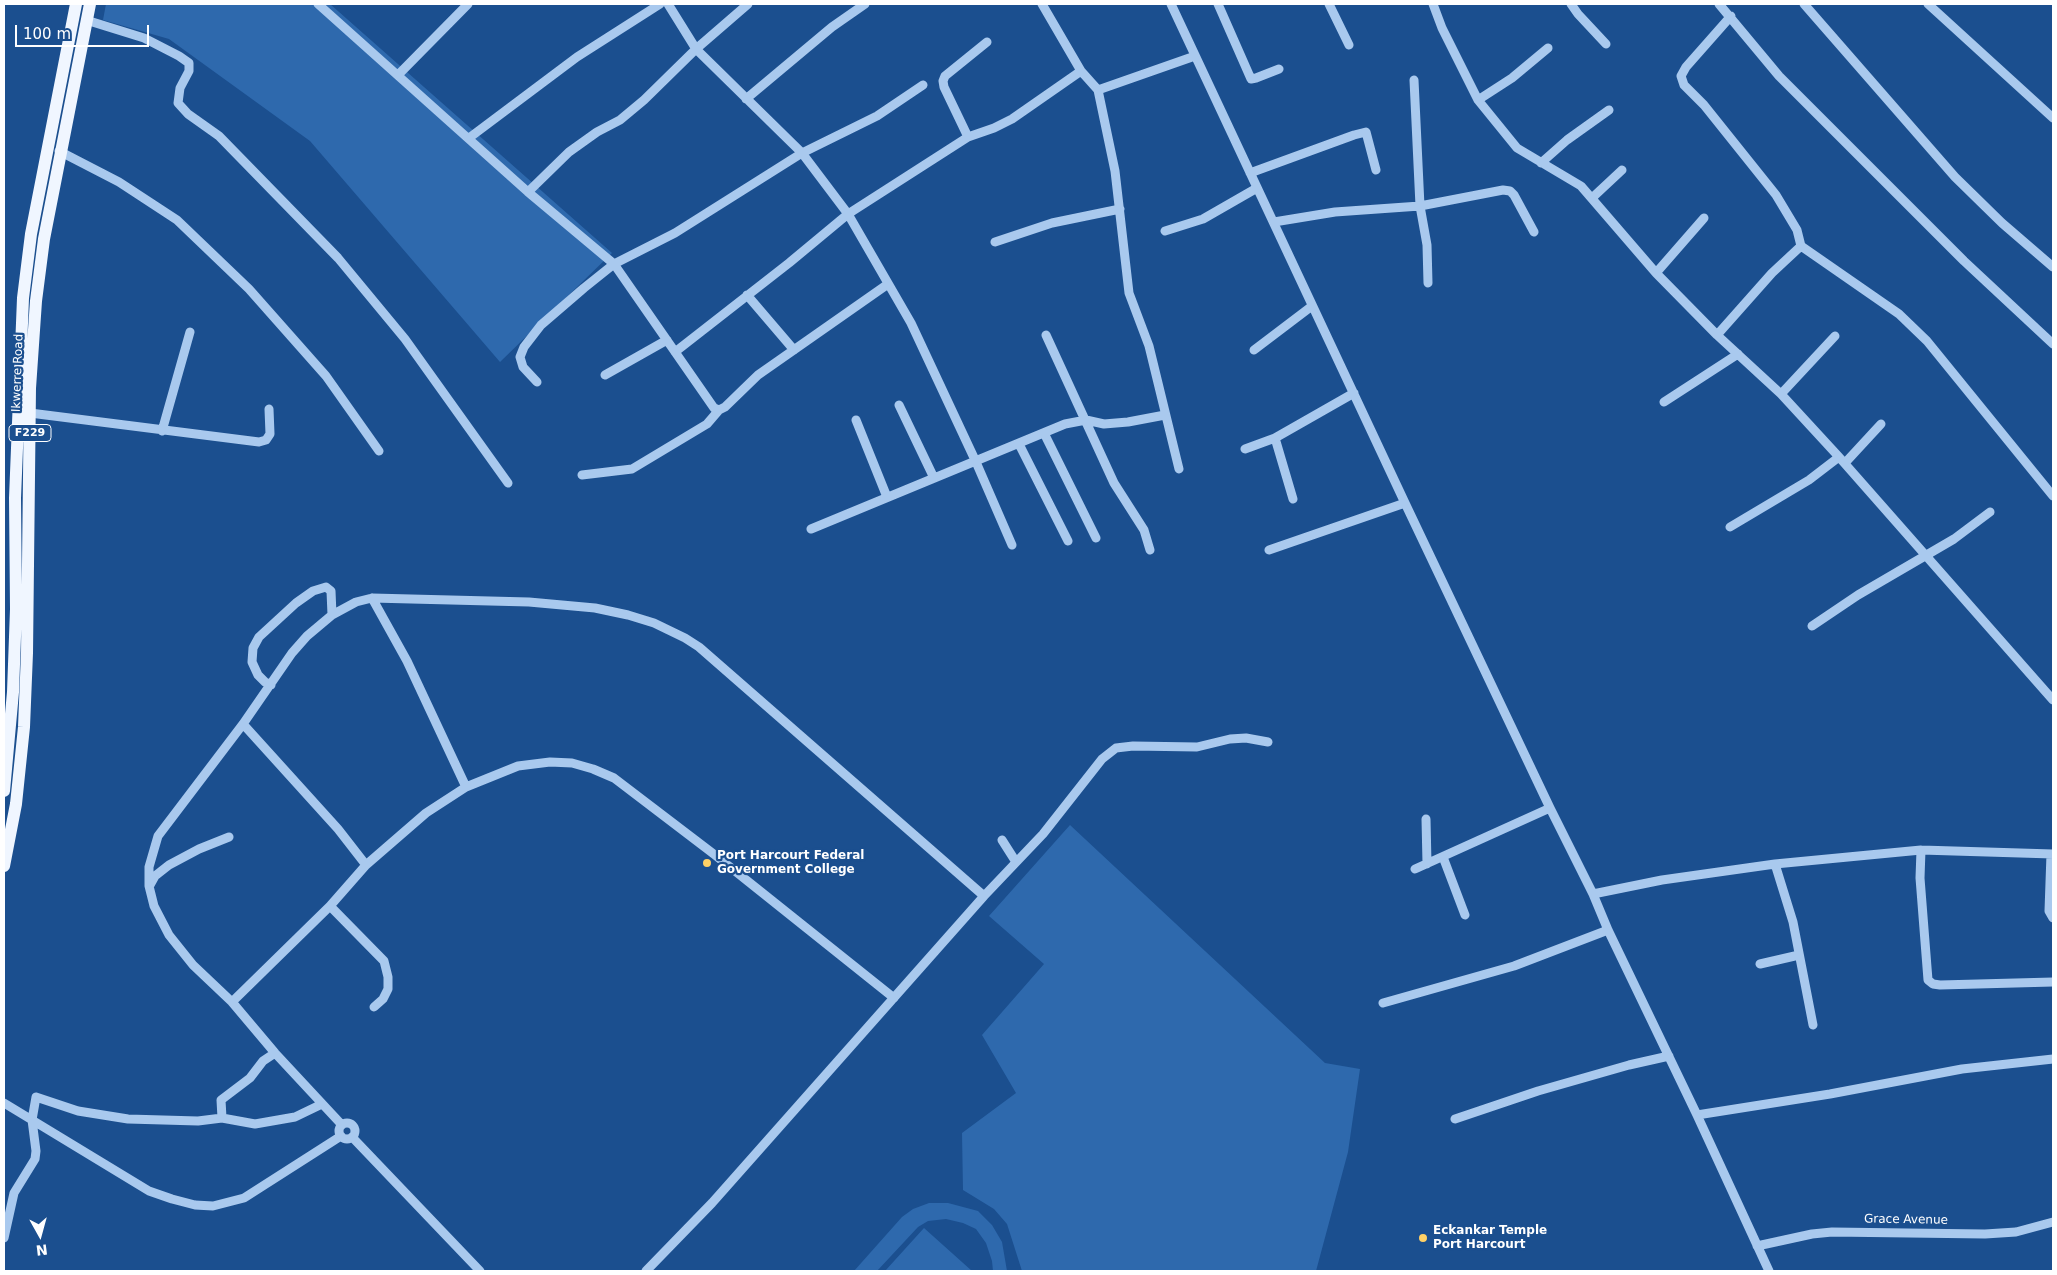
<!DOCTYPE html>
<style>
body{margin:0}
#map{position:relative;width:2057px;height:1275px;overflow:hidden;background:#1b4f8f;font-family:"DejaVu Sans",sans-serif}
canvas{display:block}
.frame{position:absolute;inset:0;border:5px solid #fff;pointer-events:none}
.north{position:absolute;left:15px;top:1210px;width:50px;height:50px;-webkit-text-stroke:4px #1b4f8f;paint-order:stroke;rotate:173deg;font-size:14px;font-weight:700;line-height:20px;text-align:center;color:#fff}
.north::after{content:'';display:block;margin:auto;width:18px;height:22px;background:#fff;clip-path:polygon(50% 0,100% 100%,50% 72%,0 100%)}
.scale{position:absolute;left:15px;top:25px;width:134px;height:22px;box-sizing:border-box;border:2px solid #fff;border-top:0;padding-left:6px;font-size:15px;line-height:18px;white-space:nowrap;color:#fff;-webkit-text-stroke:4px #1b4f8f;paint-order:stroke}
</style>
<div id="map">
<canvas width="2057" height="1275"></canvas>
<div class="frame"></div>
<div class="north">N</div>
<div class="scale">100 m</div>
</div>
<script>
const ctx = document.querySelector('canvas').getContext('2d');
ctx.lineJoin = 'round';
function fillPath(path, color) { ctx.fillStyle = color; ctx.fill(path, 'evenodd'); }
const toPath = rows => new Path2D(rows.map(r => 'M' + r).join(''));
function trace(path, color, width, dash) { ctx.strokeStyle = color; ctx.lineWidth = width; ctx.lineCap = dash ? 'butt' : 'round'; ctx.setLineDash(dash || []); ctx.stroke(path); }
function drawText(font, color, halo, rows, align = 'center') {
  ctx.font = font + ' "DejaVu Sans",sans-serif'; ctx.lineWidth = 4.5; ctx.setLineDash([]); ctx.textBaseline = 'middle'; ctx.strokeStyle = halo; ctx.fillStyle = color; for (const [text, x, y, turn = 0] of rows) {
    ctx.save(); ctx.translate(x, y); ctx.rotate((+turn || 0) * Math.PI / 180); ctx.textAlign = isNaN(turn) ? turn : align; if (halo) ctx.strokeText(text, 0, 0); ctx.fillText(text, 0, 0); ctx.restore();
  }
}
fillPath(toPath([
 [106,4,330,4,612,253,500,362,310,141,169,39,103,20],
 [1070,825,1325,1063,1360,1069,1348,1152,1316,1271,1022,1271,1007,1224,994,1209,963,1190,962,1133,1016,1093,982,1035,1044,964,989,916],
 [929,1203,948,1203,978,1211,992,1225,1002,1242,1007,1271,993,1271,992,1261,986,1243,976,1229,963,1223,946,1219,928,1221,918,1227,877,1271,854,1271,902,1217,913,1209],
 [924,1228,972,1271,885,1271]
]), '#2e69ad');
trace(toPath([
 [318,4,528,192,614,264,714,408,719,410,725,407,758,375,888,284],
 [668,4,696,49,802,153,848,214,911,323,976,462,1012,545],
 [1042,4,1081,71,1098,90,1115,171,1129,293,1149,346,1179,469],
 [1171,4,1405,503,1550,808,1593,894,1608,930,1697,1115,1769,1271],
 [1218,4,1251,79,1256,78,1279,69],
 [1329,4,1349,45],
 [1433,4,1442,28,1478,100,1517,148,1581,186,1656,273,1717,335,1781,394,1839,457,2053,700],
 [1571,4,1578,14,1606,44],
 [1719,4,1779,76,1964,261,2053,344],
 [1804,4,1955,177,2002,223,2053,267],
 [1928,4,2053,118],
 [1731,16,1686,67,1681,76,1684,85,1704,105,1776,195,1797,230,1801,246,1899,314,1927,341,2053,496],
 [86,20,144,38,179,56,189,63,189,71,180,88,178,103,188,114,219,136,338,258,405,339,508,483],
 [398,75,468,4],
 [1414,80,1420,206,1427,245,1428,283],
 [1098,90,1195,56],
 [746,99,832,27,865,4],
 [1478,100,1512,78,1548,48],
 [968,137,944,87,943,81,945,76,987,42],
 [469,138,577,57,660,4],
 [59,151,119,182,177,220,249,289,326,376,379,451],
 [1541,163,1567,140,1609,110],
 [1250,173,1354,135,1366,132,1376,170],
 [528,192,569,152,597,132,620,120,644,100,696,49,748,4],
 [1592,198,1622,170],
 [1274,222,1335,212,1420,206,1503,190,1510,191,1514,195,1534,232],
 [1165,231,1203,219,1257,188],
 [995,242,1052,223,1120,209],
 [1656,273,1704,218],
 [747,295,794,350],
 [1046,335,1114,483,1144,530,1150,550],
 [1717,335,1772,273,1801,246],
 [1254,350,1312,306],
 [675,352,789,263,848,214,968,137,994,128,1012,119,1081,71],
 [605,375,667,340],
 [537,382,523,367,520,357,524,347,541,325,584,288,614,264,675,233,802,153,877,116,923,85],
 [1781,394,1835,336],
 [1664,402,1738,354],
 [899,405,934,478],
 [30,413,259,442,266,440,270,434,269,409],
 [856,420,887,497],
 [162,431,190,332],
 [1044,433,1096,538],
 [1275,438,1293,499],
 [1019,444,1068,541],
 [1245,449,1275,438,1354,393],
 [1845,463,1881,424],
 [582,475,632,469,707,424,719,410],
 [1730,527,1809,480,1839,457],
 [811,529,1065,424,1086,420,1104,424,1128,422,1165,415],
 [1269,550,1405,503],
 [372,598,407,661,466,787],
 [1812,626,1858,595,1954,539,1990,512],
 [271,685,265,682,258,675,252,662,253,648,259,637,296,603,313,591,326,587,331,591,332,615],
 [243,724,338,829,366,865],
 [1426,819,1427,864],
 [1002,840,1016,862],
 [1921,850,1920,878,1928,980,1933,984,1940,985,2053,982],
 [2051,854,2049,911,2053,918],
 [1443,857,1465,915],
 [1775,864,1793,922,1813,1025],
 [1415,869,1550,808],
 [150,885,155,876,169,865,199,849,229,837],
 [1593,894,1662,880,1775,864,1921,850,2053,854],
 [330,906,384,961,388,977,388,989,383,999,374,1007],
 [1760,964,1799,955],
 [232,1002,330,906,366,865,426,813,466,787,518,766,550,762,572,763,593,769,614,778,715,855,894,998],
 [1383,1003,1514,966,1608,930],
 [4,1103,149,1191,172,1199,195,1205,213,1206,244,1198,341,1136],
 [1697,1115,1830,1094,1962,1069,2053,1059],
 [222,1118,221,1100,250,1078,263,1061,275,1053],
 [1455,1119,1538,1091,1629,1065,1669,1056],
 '339 1131a8 8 0 1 1 16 0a8 8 0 1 1-16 0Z',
 [342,1125,275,1053,232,1002,193,965,169,935,154,906,149,886,149,867,158,836,243,724,292,653,307,636,332,615,356,602,372,598,529,602,595,608,628,615,654,623,685,638,699,647,984,896],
 [352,1137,480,1271],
 [4,1238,14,1193,35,1159,36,1151,32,1120,36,1097,78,1111,128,1119,198,1121,222,1118,255,1124,295,1117,322,1104],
 [1757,1246,1812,1234,1832,1232,1985,1234,2016,1232,2053,1222],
 [646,1271,712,1203,984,896,1043,834,1102,759,1116,748,1133,746,1197,747,1230,739,1246,738,1268,742]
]), '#a9c9ee', 9);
trace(toPath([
 [4,791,13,692,16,609,15,498,23,298,31,234,76,4],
 [4,866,16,804,24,727,27,653,30,388,36,301,44,239,90,4]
]), '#f0f6ff', 12);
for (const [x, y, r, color] of [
 [707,863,5,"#ffd166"],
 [1423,1238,5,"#ffd166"]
]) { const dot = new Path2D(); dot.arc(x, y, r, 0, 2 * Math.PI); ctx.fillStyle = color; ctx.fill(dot); trace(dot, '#1b4f8f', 2); }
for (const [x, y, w] of [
 [30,433,42]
]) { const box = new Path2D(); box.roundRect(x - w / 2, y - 8.5, w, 17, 4); ctx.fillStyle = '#1b4f8f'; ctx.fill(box); trace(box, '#fff', 1); }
drawText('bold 11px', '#fff', null, [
 ["F229",30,433]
]);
drawText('12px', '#fff', '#1b4f8f', [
 ["Ikwerre Road",18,373,-88],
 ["Grace Avenue",1906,1220,1]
]);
drawText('bold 12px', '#fff', '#1b4f8f', [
 ["Port Harcourt Federal",717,856],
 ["Government College",717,870],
 ["Eckankar Temple",1433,1231],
 ["Port Harcourt",1433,1245]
], 'left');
</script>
